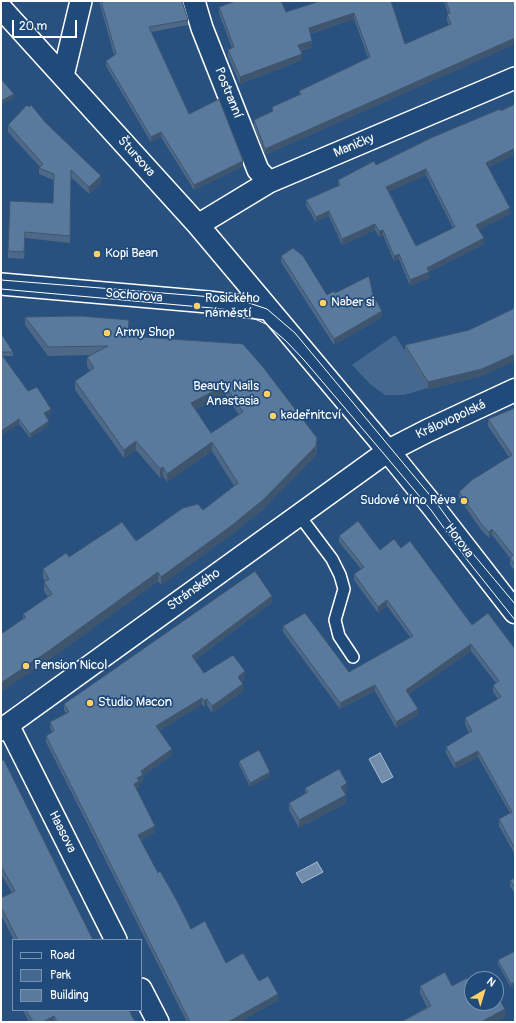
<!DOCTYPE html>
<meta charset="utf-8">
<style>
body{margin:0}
#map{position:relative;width:516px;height:1023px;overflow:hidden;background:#28517f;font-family:Pangolin,sans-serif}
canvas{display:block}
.frame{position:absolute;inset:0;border:2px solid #fff;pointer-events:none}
.legend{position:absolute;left:12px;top:939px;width:130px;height:72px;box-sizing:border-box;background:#1f4a7a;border:1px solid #7992af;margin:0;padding:5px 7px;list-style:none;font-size:12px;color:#fff}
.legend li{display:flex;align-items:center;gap:8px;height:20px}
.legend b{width:20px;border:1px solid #7992af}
.north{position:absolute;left:464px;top:971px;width:40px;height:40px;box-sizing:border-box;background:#1f4a7a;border:1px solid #7992af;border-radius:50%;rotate:38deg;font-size:11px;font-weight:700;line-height:16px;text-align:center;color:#fff}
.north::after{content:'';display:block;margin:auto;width:14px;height:18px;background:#ffd166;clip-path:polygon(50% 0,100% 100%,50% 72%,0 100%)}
.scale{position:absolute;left:12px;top:20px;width:65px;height:18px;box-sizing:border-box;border:2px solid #fff;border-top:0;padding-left:5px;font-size:12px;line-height:14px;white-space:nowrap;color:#fff;-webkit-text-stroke:3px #1f4a7a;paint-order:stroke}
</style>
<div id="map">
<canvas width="516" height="1023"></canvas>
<div class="frame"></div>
<ul class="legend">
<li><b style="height:5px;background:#1f4a7a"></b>Road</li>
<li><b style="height:11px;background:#446890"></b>Park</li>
<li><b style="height:11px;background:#5a7a9d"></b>Building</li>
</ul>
<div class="north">N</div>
<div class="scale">20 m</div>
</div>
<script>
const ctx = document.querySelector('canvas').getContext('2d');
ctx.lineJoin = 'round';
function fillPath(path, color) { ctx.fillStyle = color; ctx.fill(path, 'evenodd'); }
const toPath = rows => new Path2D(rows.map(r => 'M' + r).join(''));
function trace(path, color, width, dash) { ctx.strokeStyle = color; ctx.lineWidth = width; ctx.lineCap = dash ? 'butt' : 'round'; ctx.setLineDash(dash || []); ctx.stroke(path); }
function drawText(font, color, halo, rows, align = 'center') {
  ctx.font = font + ' Pangolin,sans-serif'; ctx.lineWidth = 3.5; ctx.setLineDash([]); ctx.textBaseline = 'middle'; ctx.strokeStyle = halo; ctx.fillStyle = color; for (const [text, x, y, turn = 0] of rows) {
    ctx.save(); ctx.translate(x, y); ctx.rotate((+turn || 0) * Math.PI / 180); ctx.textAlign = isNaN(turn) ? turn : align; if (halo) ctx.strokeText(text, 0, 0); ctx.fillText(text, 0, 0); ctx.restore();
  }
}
fillPath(toPath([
 [395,335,405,351,428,388,404,395,385,395,370,384,352,365]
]), '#446890');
const water = toPath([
 [380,753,393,777,382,783,369,759,380,753],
 [317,862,323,872,302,883,296,873,317,862]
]);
fillPath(water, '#718dab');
trace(water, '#aabbcd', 1);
const lane = toPath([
 [299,515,332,559,340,575,344,589,335,620,339,636,353,657]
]);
const street = toPath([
 [194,1,202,28,258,170,269,182],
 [1,8,198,225,388,451,1,730],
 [63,76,81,1],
 [198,225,269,182,515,78],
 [1,284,208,302,267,309],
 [8,725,116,940],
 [141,989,158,1022]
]);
const secondary = toPath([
 [515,390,427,431,388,451,434,508,515,612]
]);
trace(lane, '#fff', 14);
trace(street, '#fff', 24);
trace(secondary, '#fff', 25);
trace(lane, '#1f4a7a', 11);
trace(street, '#1f4a7a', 21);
trace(secondary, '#1f4a7a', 22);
trace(toPath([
 [1,280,237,299,267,309,295,333,438,505,474,555,515,604],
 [1,289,223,309,246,315,266,324,286,341,304,360,384,454,431,510,468,561,515,620]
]), '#fff', 1);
fillPath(toPath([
 [99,1,182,1,188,20,188,25,151,32,189,114,243,166,194,190,161,137,151,142,106,66,106,61,114,55],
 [231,1,281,1,286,12,391,1,405,44,449,25,447,21,447,14,448,14,444,1,515,1,515,44,265,155,254,127,254,120,272,112,272,107,299,95,299,91,368,58,354,19,310,34,312,47,301,51,302,60,240,84,228,56,228,50,232,48,219,13,219,7,231,3],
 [515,104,515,154,488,167,510,214,478,230,484,244,429,272,429,278,410,286,399,259,394,261,383,235,379,237,375,230,342,245,329,216,316,222,306,206,306,200,338,186,338,180,376,165,501,111],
 [426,175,453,228,416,246,389,191],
 [46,123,101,183,89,194,71,177,70,243,25,238,24,259,8,258,8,251,53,203,53,180,39,174,39,168,40,167,8,132,8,125],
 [281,256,327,295,335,293,373,295,382,317,334,345,281,262],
 [25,317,129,336,243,344,317,447,316,455,263,509,231,535,161,585,158,581,50,659,23,619,23,614,48,597,44,591,44,582,45,581,43,578,43,569,69,557,136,541,203,510,234,486,212,451,167,482,163,476,160,478,136,450,124,458,75,390,75,381,90,371,87,366,87,357,91,355,48,356,25,325],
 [225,394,239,415,211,433,195,410],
 [1,333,13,352,13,356,3,356,28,391,51,413,46,416,49,425,30,438,19,424,1,435],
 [405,345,482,376,428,389,405,351],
 [515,408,515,571,510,565,510,558,492,535,489,538,482,531,459,498,459,492,509,457,488,426,488,419],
 [339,536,380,550,401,548,472,625,515,649,515,855,499,826,499,819,510,813,478,757,455,769,446,753,446,747,469,733,465,724,465,718,498,699,493,692,493,685,496,683,471,651,409,694,418,715,396,728,375,691,340,709,283,632,283,626,349,672,410,637,387,606,378,613,354,580,354,574,361,569,339,542],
 [272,602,195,660,204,673,245,678,241,681,243,691,212,713,207,705,204,707,202,704,159,731,172,755,143,776,143,782,139,784,139,788,136,789,155,832,141,840,158,873,191,929,226,963,259,981,278,1000,240,1022,187,1022,46,742,46,736,52,733,50,728,50,722,66,713,64,710,64,704],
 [1,761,93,940,14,940,1,915,1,898,12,893,1,874],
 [239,761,270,776,250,787,239,765],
 [305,788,347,791,344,792,346,803,299,828,289,810,289,803,305,794],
 [515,878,515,894,510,886,510,880],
 [515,951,515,986,511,988,498,964,498,960],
 [420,986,452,986,472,1003,505,1017,496,1022,401,1022,427,1007,420,993],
 [23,1010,129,1010,135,1022,29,1022]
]), '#4d6987');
fillPath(toPath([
 [354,13,354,19,309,34,309,28],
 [515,38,515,44,506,48,265,155,265,149],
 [312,41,312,47,298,51,298,45],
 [302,54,302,60,240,84,240,77],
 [14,94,14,98,1,105,1,101],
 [161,132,161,137,151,142,151,137],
 [515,148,515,154,486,168,486,163],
 [243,161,243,166,194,190,194,185],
 [426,169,426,175,386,192,386,187],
 [101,176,101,183,89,194,89,187],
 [510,208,510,214,476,231,476,225],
 [329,211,329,216,316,222,316,217],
 [375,224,375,230,342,245,342,239],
 [383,230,383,235,379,237,379,231],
 [484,238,484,244,427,273,427,268],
 [399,254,399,259,394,261,394,256],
 [429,272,429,278,410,286,410,280],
 [382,311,382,317,334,345,334,339],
 [515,354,515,361,482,376,428,389,428,382],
 [225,385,225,394,191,412,191,403],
 [51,409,51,413,44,418,44,413],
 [19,419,19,424,1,435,1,431],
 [49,421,49,425,30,438,30,434],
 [317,438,316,455,263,509,231,535,161,585,161,577],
 [136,441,136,450,124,458,124,450],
 [212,442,212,451,167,482,167,474],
 [163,467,163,476,160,478,160,469],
 [492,529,492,535,489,538,489,532],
 [158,572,158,581,50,659,1,692,1,683],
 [272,596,272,602,192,662,192,656],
 [387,600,387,606,378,613,378,607],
 [471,644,471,651,406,696,406,690],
 [245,671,245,678,238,683,238,677],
 [243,684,243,691,212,713,212,706],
 [375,685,375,691,340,709,340,703],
 [202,698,202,704,156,733,156,726],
 [207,699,207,705,204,707,204,701],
 [418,709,418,715,396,728,396,722],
 [172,749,172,755,143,776,143,782,139,784,139,788,134,791,134,784,141,771],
 [478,751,478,757,455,769,455,763],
 [270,772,270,776,250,787,250,783],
 [347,783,347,791,341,794,341,787],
 [346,795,346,803,299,828,299,820],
 [155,826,155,832,138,841,138,835],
 [515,982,515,986,511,988,511,984],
 [278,994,278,1000,240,1022,228,1022],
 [505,1009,505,1017,496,1022,481,1022],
 [54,1016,54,1022,43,1022]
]), '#3f556e');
const building = toPath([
 [101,1,182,1,188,20,149,27,189,114,219,99,243,161,194,185,161,132,151,137,106,61,116,54,101,1],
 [233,1,281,1,286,12,320,1,391,1,405,44,451,24,447,14,450,13,446,1,515,1,515,38,265,149,254,120,273,111,272,107,301,94,299,91,370,57,354,13,309,28,312,41,298,45,302,54,240,77,228,50,234,47,219,7,233,2,233,1],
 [1,79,14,94,1,101,1,79],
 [515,104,515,148,486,163,510,208,476,225,484,238,427,268,429,272,410,280,399,254,394,256,383,230,379,231,375,224,342,239,329,211,316,217,306,200,340,185,338,180,374,161,376,165,433,137,500,109,501,111,515,104],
 [426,169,455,227,416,246,386,187,426,169],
 [27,105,29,107,31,105,46,123,101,176,89,187,71,170,70,236,25,232,24,252,8,251,10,201,53,203,54,174,39,168,43,164,8,125,27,105],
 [293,248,303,256,327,295,334,291,335,293,369,276,373,295,382,311,334,339,281,256,293,248],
 [515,308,515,354,482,369,428,382,405,345,469,330,515,308],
 [80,316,129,320,128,336,243,344,263,367,317,438,316,446,263,500,231,526,161,577,158,572,50,650,1,683,1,634,26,617,23,614,52,594,44,582,49,579,43,569,66,553,69,557,122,522,136,541,183,508,198,504,203,510,238,483,212,442,167,474,163,467,160,469,136,441,124,450,75,381,94,368,87,357,108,346,48,347,25,317,80,316],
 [225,385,243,412,211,433,191,403,225,385],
 [1,333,13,352,1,352,1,333],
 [1,354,28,391,37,387,51,409,44,413,49,421,30,434,19,419,1,431,1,354],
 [515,408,515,565,510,558,513,555,492,529,489,532,482,525,459,492,472,480,512,455,488,419,515,408],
 [358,521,380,550,394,539,401,548,410,541,472,625,488,613,515,649,515,849,499,819,512,812,478,751,455,763,446,747,472,731,465,718,501,697,493,685,499,681,471,644,406,690,418,709,396,722,375,685,340,703,283,626,305,613,349,672,413,636,387,600,378,607,354,574,364,567,339,536,358,521],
 [255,571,272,596,192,656,204,673,233,655,245,671,238,677,243,684,212,706,207,699,204,701,202,698,156,726,172,749,141,771,143,775,137,778,139,781,134,784,155,826,138,835,158,873,160,871,176,899,191,929,205,921,226,963,243,953,259,981,268,976,278,994,228,1022,190,1022,46,736,54,731,50,722,69,712,64,704,255,571],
 [259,750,270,772,250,783,239,761,259,750],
 [4,760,93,940,18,940,1,907,1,898,15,891,1,866,1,761,4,760],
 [339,769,347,783,341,787,346,795,299,820,289,803,308,792,305,788,339,769],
 [515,878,515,888,510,880,515,878],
 [515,951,515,982,511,984,498,960,515,951],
 [445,972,452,986,467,978,472,989,472,1003,496,1003,496,993,505,1009,481,1022,401,1022,431,1006,420,986,445,972],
 [26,1010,129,1010,135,1022,57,1022,54,1016,43,1022,33,1022,26,1010]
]);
fillPath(building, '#5a7a9d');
trace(building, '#3f556e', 1);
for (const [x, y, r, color] of [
 [97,254,4,"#ffd166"],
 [323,303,4,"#ffd166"],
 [197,306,4,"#ffd166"],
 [107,333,4,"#ffd166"],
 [267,394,4,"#ffd166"],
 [273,416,4,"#ffd166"],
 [464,501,4,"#ffd166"],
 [26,666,4,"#ffd166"],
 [90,703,4,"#ffd166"]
]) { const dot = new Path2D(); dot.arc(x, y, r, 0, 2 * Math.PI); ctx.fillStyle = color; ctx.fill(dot); trace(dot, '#1f4a7a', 1.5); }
drawText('13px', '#fff', '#1f4a7a', [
 ["Postranní",228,93,68],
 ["Maničky",354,146,-23],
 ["Štursova",136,157,48],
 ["Sochorova",134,296,5],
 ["Královopolská",451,420,-25],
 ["Horova",459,541,53],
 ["Stránského",194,590,-36],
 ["Haasova",62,832,63]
]);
drawText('13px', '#fff', '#1f4a7a', [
 ["Kopi Bean",105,254],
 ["Rosického",205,299],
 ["náměstí",205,314],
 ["Naber si",331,303],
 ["Army Shop",115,333],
 ["Beauty Nails",259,387,"right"],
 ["Anastasia",259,402,"right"],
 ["kadeřnitcví",281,416],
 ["Sudové víno Réva",456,501,"right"],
 ["Pension Nicol",34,666],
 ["Studio Macon",98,703]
], 'left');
</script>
